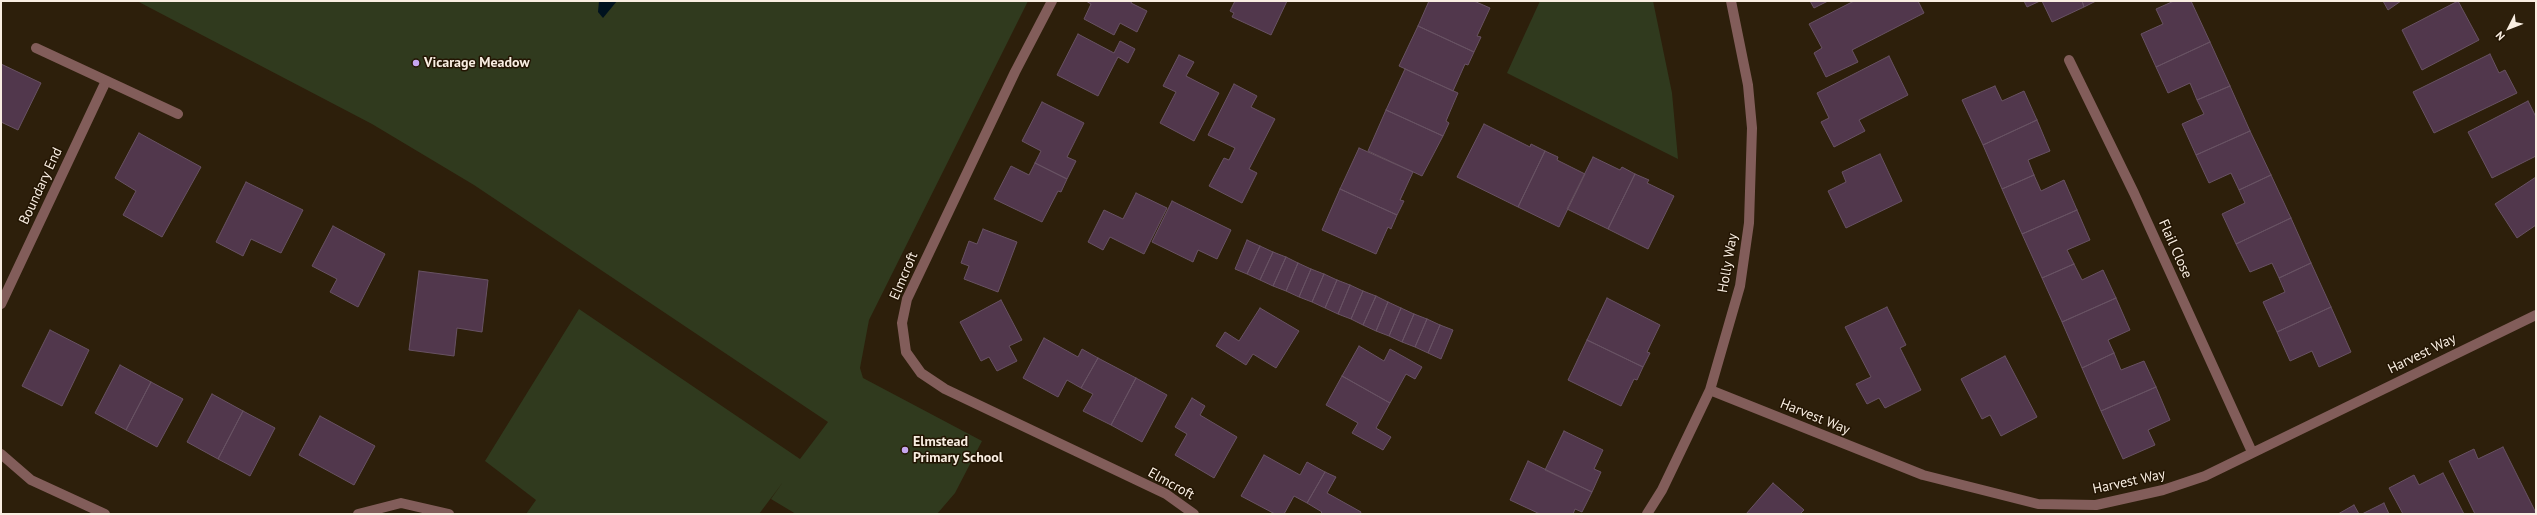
<!DOCTYPE html>
<style>
body{margin:0}
#map{position:relative;width:2537px;height:515px;overflow:hidden;background:#2d1f0b;font-family:"PT Sans",sans-serif}
canvas{display:block}
.frame{position:absolute;inset:0;border:2px solid #f9eee2;pointer-events:none}
.north{position:absolute;left:2489px;top:8px;width:40px;height:40px;-webkit-text-stroke:3px #231503;paint-order:stroke;rotate:228deg;font-size:11px;font-weight:700;line-height:16px;text-align:center;color:#f9eee2}
.north::after{content:'';display:block;margin:auto;width:14px;height:18px;background:#f9eee2;clip-path:polygon(50% 0,100% 100%,50% 72%,0 100%)}
</style>
<div id="map">
<canvas width="2537" height="515"></canvas>
<div class="frame"></div>
<div class="north">N</div>
</div>
<script>
const ctx = document.querySelector('canvas').getContext('2d');
ctx.lineJoin = 'round';
function fillPath(path, color) { ctx.fillStyle = color; ctx.fill(path, 'evenodd'); }
const toPath = rows => new Path2D(rows.map(r => 'M' + r).join(''));
function trace(path, color, width, dash) { ctx.strokeStyle = color; ctx.lineWidth = width; ctx.lineCap = dash ? 'butt' : 'round'; ctx.setLineDash(dash || []); ctx.stroke(path); }
function drawText(font, color, halo, rows, align = 'center') {
  ctx.font = font + ' "PT Sans",sans-serif'; ctx.lineWidth = 3; ctx.setLineDash([]); ctx.textBaseline = 'middle'; ctx.strokeStyle = halo; ctx.fillStyle = color; for (const [text, x, y, turn = 0] of rows) {
    ctx.save(); ctx.translate(x, y); ctx.rotate((+turn || 0) * Math.PI / 180); ctx.textAlign = isNaN(turn) ? turn : align; if (halo) ctx.strokeText(text, 0, 0); ctx.fillText(text, 0, 0); ctx.restore();
  }
}
fillPath(toPath([
 [137,1,1028,1,869,320,860,368,863,378,982,441,955,493,937,514,796,514,771,499,783,482,759,514,526,514,536,500,485,461,579,309,800,459,828,422,474,185,372,124],
 [1540,1,1653,1,1672,93,1678,159,1507,73]
]), '#303a1e');
fillPath(toPath([
 [599,1,617,1,603,18,598,12]
]), '#00121f');
const building = toPath([
 [1086,1,1132,1,1131,3,1147,11,1137,32,1120,23,1114,35,1084,19,1091,4,1086,1],
 [1235,1,1287,1,1271,35,1232,17,1234,13,1230,11,1235,1],
 [1429,1,1474,1,1490,8,1477,36,1481,37,1474,52,1418,26,1429,1],
 [1810,1,1828,1,1814,8,1810,1],
 [1854,1,1918,1,1924,13,1852,50,1858,62,1826,77,1814,53,1822,48,1809,24,1854,1],
 [2024,1,2040,1,2027,7,2024,1],
 [2042,1,2082,1,2084,7,2052,22,2042,1],
 [2082,1,2096,1,2084,7,2082,1],
 [2174,1,2191,1,2210,42,2156,67,2141,34,2163,24,2156,9,2174,1],
 [2383,1,2401,1,2388,10,2383,1],
 [2458,1,2479,40,2422,70,2402,30,2458,1],
 [1418,26,1474,52,1468,65,1465,64,1453,91,1399,66,1418,26],
 [1078,34,1114,53,1120,41,1135,49,1128,63,1118,57,1098,96,1057,75,1078,34],
 [2210,42,2230,86,2197,100,2190,83,2168,93,2156,67,2210,42],
 [2490,54,2499,73,2505,70,2517,93,2434,133,2413,92,2490,54],
 [1179,55,1194,62,1186,76,1219,93,1194,141,1160,123,1176,92,1163,86,1179,55],
 [1889,56,1908,95,1859,120,1865,131,1834,147,1821,122,1829,118,1817,93,1889,56],
 [1,64,41,83,18,130,1,122,1,64],
 [1405,69,1458,93,1446,121,1449,123,1443,136,1386,110,1405,69],
 [1234,84,1257,96,1251,107,1275,119,1249,169,1257,173,1242,203,1209,186,1224,158,1229,160,1235,148,1208,135,1234,84],
 [1995,86,2002,101,2024,91,2037,120,1983,145,1962,100,1995,86],
 [2230,86,2250,131,2196,155,2182,124,2204,114,2197,100,2230,86],
 [2528,101,2536,117,2536,156,2492,178,2468,132,2528,101],
 [1042,102,1084,123,1067,157,1076,161,1067,179,1035,163,1041,151,1022,141,1042,102],
 [1386,110,1443,136,1422,176,1368,151,1386,110],
 [2037,120,2050,151,2028,160,2034,175,2002,189,1983,145,2037,120],
 [1484,124,1530,147,1531,144,1545,151,1518,207,1457,177,1484,124],
 [2250,131,2271,175,2239,190,2231,173,2209,183,2196,155,2250,131],
 [139,133,201,167,162,237,123,215,136,191,115,178,139,133],
 [1359,148,1413,172,1400,200,1404,201,1397,215,1340,189,1359,148],
 [1545,151,1558,157,1557,160,1585,174,1559,227,1518,207,1545,151],
 [1880,154,1902,201,1846,228,1828,191,1846,182,1842,172,1880,154],
 [1593,157,1620,170,1622,167,1635,174,1608,229,1567,209,1593,157],
 [1035,163,1067,179,1061,192,1058,191,1042,222,994,199,1011,166,1029,175,1035,163],
 [1635,174,1649,180,1647,183,1674,196,1648,249,1608,229,1635,174],
 [2034,175,2041,191,2064,180,2077,210,2022,234,2002,189,2034,175],
 [2271,175,2291,218,2236,244,2222,214,2245,203,2239,190,2271,175],
 [2536,177,2536,225,2517,238,2495,204,2536,177],
 [246,182,303,210,281,253,251,239,243,256,216,242,246,182],
 [1340,189,1397,215,1391,229,1388,227,1376,254,1322,230,1340,189],
 [1136,193,1167,208,1144,254,1110,237,1103,250,1088,242,1104,210,1123,219,1136,193],
 [1172,201,1231,230,1217,259,1198,250,1193,262,1152,242,1172,201],
 [2077,210,2090,240,2067,250,2074,264,2042,278,2022,234,2077,210],
 [2291,218,2311,263,2279,278,2272,263,2250,272,2236,244,2291,218],
 [333,226,385,254,358,307,330,292,337,279,312,266,333,226],
 [983,229,1017,242,998,292,964,279,969,266,961,263,969,241,977,244,983,229],
 [1247,240,1260,246,1247,274,1235,269,1247,240],
 [1260,246,1273,252,1260,280,1247,274,1260,246],
 [1273,252,1286,257,1273,286,1260,280,1273,252],
 [1286,257,1298,263,1286,291,1273,286,1286,257],
 [1298,263,1311,269,1299,297,1286,291,1298,263],
 [2311,263,2331,307,2277,332,2263,302,2285,292,2279,278,2311,263],
 [2074,264,2082,280,2103,270,2116,298,2062,322,2042,278,2074,264],
 [1311,269,1324,274,1312,302,1299,297,1311,269],
 [419,271,488,280,482,332,457,328,454,356,409,350,419,271],
 [1324,274,1337,280,1325,308,1312,302,1324,274],
 [1337,280,1350,285,1338,314,1325,308,1337,280],
 [1350,285,1363,291,1351,319,1338,314,1350,285],
 [1363,291,1376,296,1363,325,1351,319,1363,291],
 [1376,296,1388,302,1376,331,1363,325,1376,296],
 [1607,298,1660,325,1647,352,1650,353,1643,367,1587,340,1607,298],
 [2116,298,2130,330,2108,340,2114,353,2082,368,2062,322,2116,298],
 [1001,300,1022,340,1009,346,1017,361,997,371,989,357,981,361,960,322,1001,300],
 [1388,302,1401,308,1389,336,1376,331,1388,302],
 [1887,307,1906,345,1900,348,1921,390,1885,408,1879,398,1867,404,1856,384,1871,377,1845,327,1887,307],
 [2331,307,2351,352,2319,367,2312,351,2290,361,2277,332,2331,307],
 [1260,308,1299,331,1276,368,1253,354,1246,365,1216,346,1225,332,1239,341,1260,308],
 [1401,308,1414,314,1402,342,1389,336,1401,308],
 [1414,314,1427,319,1415,347,1402,342,1414,314],
 [1427,319,1440,325,1428,353,1415,347,1427,319],
 [1440,325,1453,330,1441,359,1428,353,1440,325],
 [50,330,89,350,62,406,22,386,50,330],
 [1044,338,1078,357,1082,349,1098,358,1081,388,1067,380,1058,397,1023,378,1044,338],
 [1587,340,1643,367,1637,380,1634,379,1621,406,1568,380,1587,340],
 [1359,346,1384,361,1390,349,1422,367,1415,379,1406,374,1390,403,1342,376,1359,346],
 [2114,353,2121,370,2144,361,2156,387,2101,411,2082,368,2114,353],
 [2005,356,2037,417,2001,436,1990,415,1982,419,1961,379,2005,356],
 [1098,358,1136,378,1111,425,1083,411,1093,394,1081,388,1098,358],
 [120,365,151,382,126,430,95,413,120,365],
 [1342,376,1390,403,1376,428,1391,437,1383,450,1352,433,1358,423,1326,405,1342,376],
 [1136,378,1167,395,1142,442,1111,425,1136,378],
 [151,382,183,399,157,447,126,430,151,382],
 [2156,387,2170,420,2148,430,2155,445,2123,459,2101,411,2156,387],
 [212,394,243,411,218,459,187,442,212,394],
 [1192,398,1205,406,1200,415,1237,437,1214,478,1175,455,1187,434,1175,427,1192,398],
 [243,411,275,428,250,476,218,459,243,411],
 [320,416,375,446,354,485,299,455,320,416],
 [1564,431,1603,450,1594,469,1601,472,1592,492,1545,470,1564,431],
 [2503,447,2536,513,2536,514,2475,514,2449,461,2474,449,2478,459,2503,447],
 [1264,455,1300,475,1307,462,1325,472,1307,503,1294,496,1284,514,1275,514,1241,496,1264,455],
 [1528,461,1592,492,1582,512,1575,509,1573,514,1540,514,1510,500,1528,461],
 [1325,472,1336,477,1327,493,1361,512,1360,514,1320,514,1322,512,1307,503,1325,472],
 [2443,473,2464,514,2403,514,2389,488,2414,475,2419,485,2443,473],
 [1773,483,1804,510,1800,514,1746,514,1773,483],
 [2384,503,2389,514,2362,514,2384,503],
 [2354,505,2359,514,2338,514,2354,505]
]);
fillPath(building, '#51374c');
trace(building, '#685263', 1);
trace(toPath([
 [1052,1,1015,72,907,299,902,323,906,352,921,373,945,389,1166,494,1194,514],
 [36,48,178,114],
 [2069,60,2134,193,2252,452],
 [1,304,106,81],
 [1710,390,1923,475,2038,504,2096,505,2163,490,2205,476,2536,315],
 [1,454,31,480,105,514],
 [358,514,401,503,449,514],
 [1647,514,1662,490,1710,390,1740,286,1749,223,1752,128,1748,85,1731,1]
]), '#825d5a', 10);
for (const [x, y, r, color] of [
 [416,63,4,"#c6a6f0"],
 [905,450,4,"#c6a6f0"]
]) { const dot = new Path2D(); dot.arc(x, y, r, 0, 2 * Math.PI); ctx.fillStyle = color; ctx.fill(dot); trace(dot, '#231503', 1.5); }
drawText('bold 14px', '#f9eee2', '#231503', [
 ["Vicarage Meadow",424,63],
 ["Elmstead",913,442],
 ["Primary School",913,458]
], 'left');
drawText('14px', '#f9eee2', '#231503', [
 ["Boundary End",41,186,-65],
 ["Flail Close",2175,249,66],
 ["Holly Way",1728,263,-80],
 ["Elmcroft",904,276,-67],
 ["Harvest Way",2422,354,-26],
 ["Harvest Way",1815,417,22],
 ["Harvest Way",2129,482,-12],
 ["Elmcroft",1171,484,29]
]);
</script>
